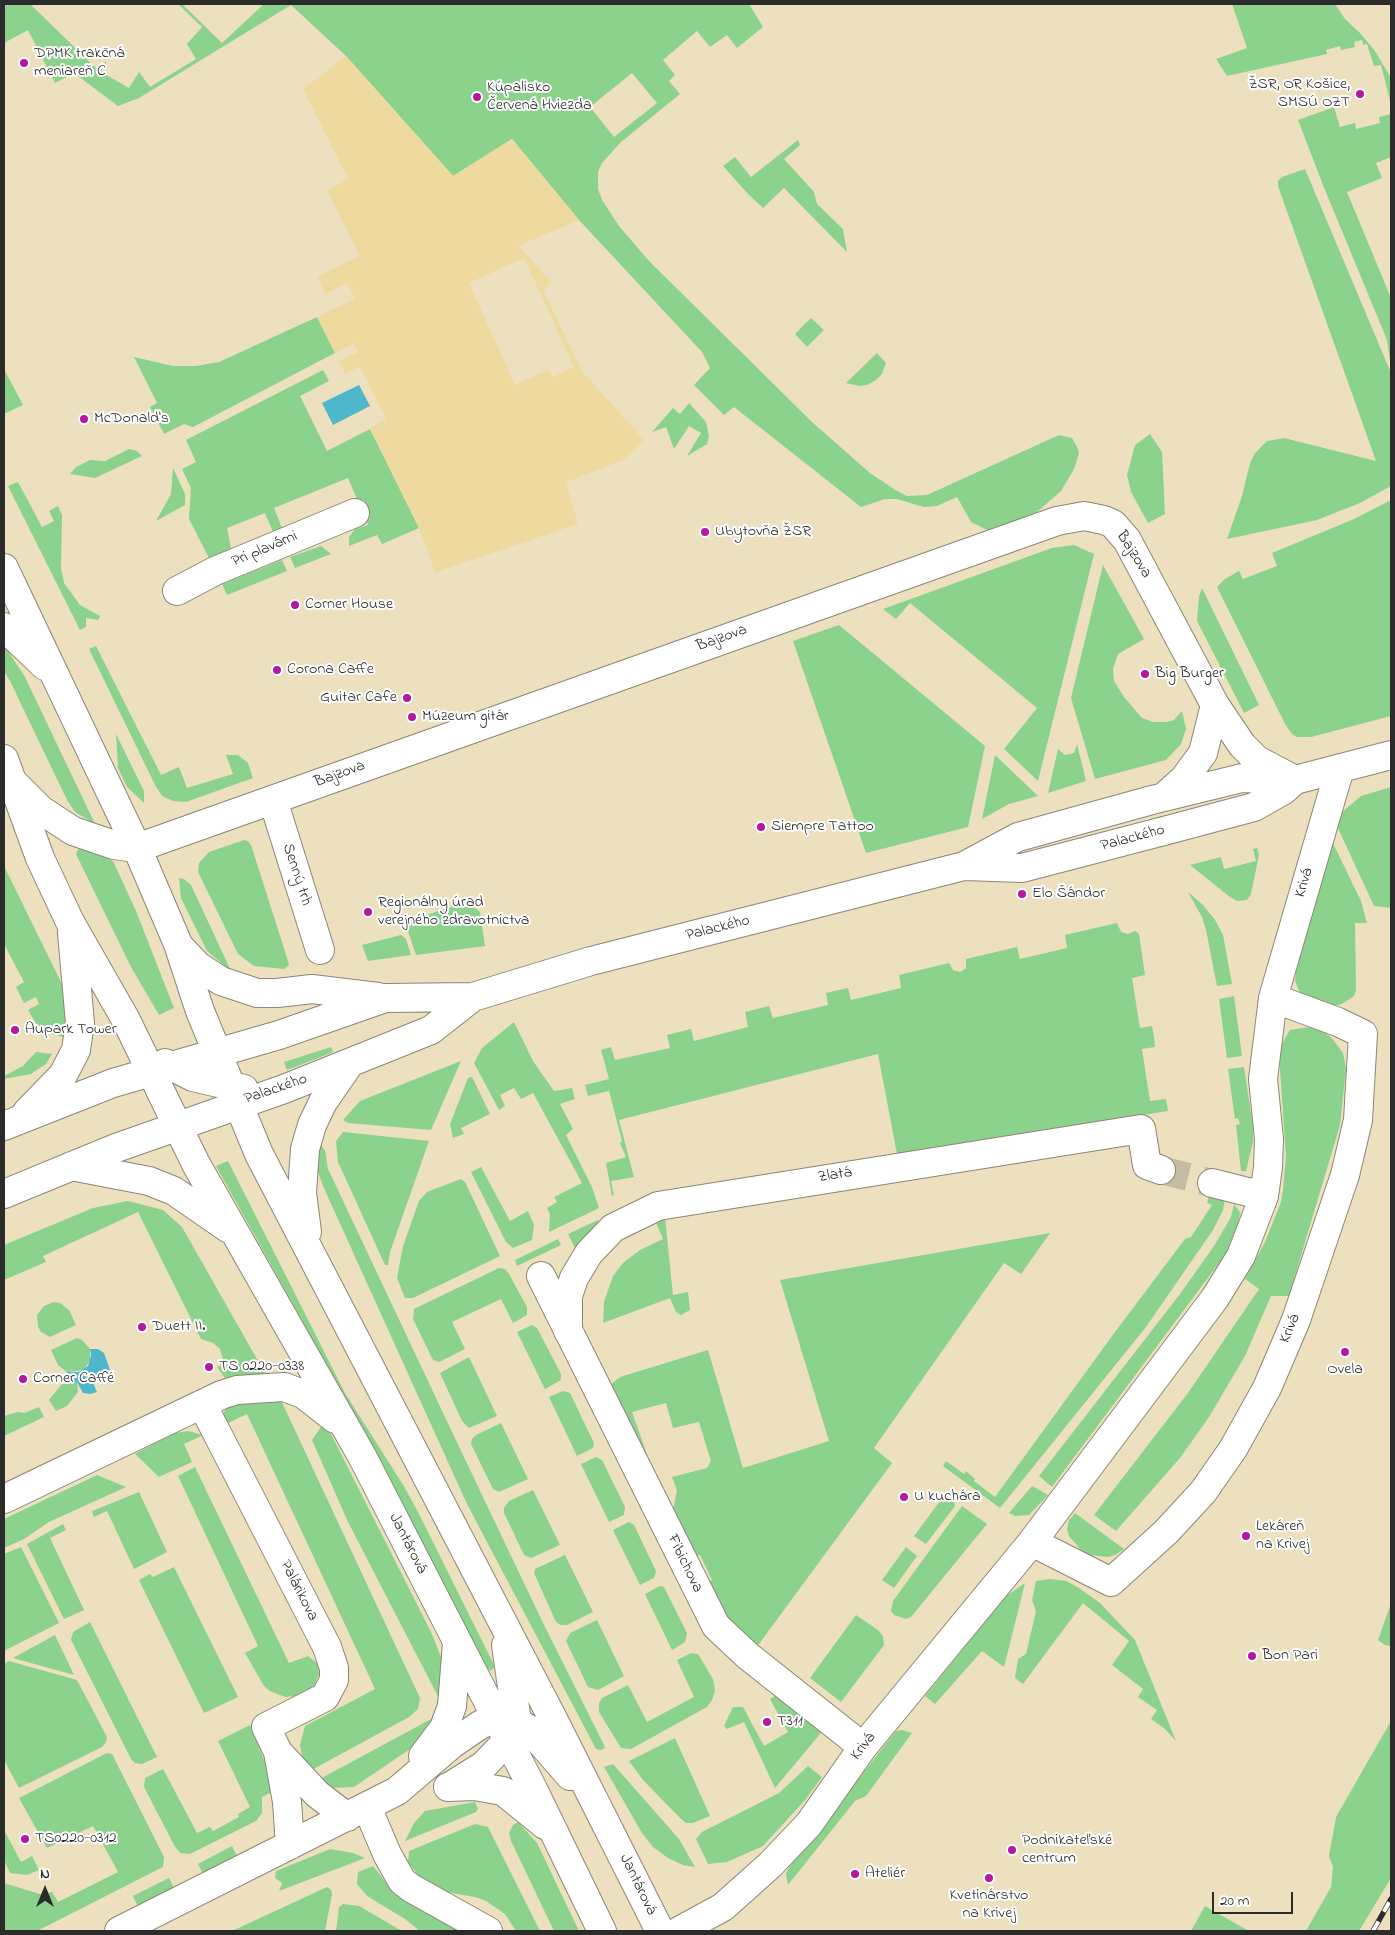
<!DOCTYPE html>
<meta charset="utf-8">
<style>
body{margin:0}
#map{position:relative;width:1395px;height:1935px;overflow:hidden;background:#ede0bf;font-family:"Indie Flower",sans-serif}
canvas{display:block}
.frame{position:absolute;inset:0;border:5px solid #2b2b2b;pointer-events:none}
.north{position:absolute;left:20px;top:1865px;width:50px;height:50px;-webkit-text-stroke:4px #fff;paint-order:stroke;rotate:0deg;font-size:14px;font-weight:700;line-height:20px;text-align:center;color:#2b2b2b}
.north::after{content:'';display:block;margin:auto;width:18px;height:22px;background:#2b2b2b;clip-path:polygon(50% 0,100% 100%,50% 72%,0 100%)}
.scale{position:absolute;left:1212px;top:1892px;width:81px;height:22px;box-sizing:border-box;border:2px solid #2b2b2b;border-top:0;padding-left:6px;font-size:15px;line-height:18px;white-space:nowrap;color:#2b2b2b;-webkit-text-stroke:4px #fff;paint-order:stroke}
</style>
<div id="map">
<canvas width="1395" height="1935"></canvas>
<div class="frame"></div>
<div class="north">N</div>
<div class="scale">20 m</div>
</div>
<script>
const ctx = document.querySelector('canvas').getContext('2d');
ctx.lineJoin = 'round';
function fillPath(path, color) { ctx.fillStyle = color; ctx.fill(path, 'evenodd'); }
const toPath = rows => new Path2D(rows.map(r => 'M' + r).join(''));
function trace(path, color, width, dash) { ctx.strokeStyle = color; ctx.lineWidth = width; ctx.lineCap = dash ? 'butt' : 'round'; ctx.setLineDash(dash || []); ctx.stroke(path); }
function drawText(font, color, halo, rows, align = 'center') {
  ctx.font = font + ' "Indie Flower",sans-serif'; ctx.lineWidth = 4; ctx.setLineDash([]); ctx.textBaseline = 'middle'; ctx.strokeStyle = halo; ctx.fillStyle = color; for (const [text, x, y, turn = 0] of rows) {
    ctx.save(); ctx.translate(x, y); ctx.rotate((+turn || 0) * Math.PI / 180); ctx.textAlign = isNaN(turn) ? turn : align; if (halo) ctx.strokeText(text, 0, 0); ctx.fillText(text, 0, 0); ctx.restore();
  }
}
fillPath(toPath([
 [4,4,30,4,96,68,107,61,101,72,129,88,139,72,150,87,196,59,187,44,202,27,178,4,182,4,222,43,264,4,749,4,763,27,737,48,727,35,710,47,697,31,663,60,675,75,669,81,680,94,621,142,602,163,598,172,598,189,602,200,619,226,649,261,812,422,870,473,897,491,907,496,927,495,1059,435,1072,438,1077,447,1079,453,1074,469,1061,491,1037,512,989,531,971,522,957,497,937,506,924,507,897,499,885,499,861,507,734,407,724,415,694,385,710,368,702,352,579,220,512,139,453,176,346,56,291,5,139,98,118,106,74,73,55,83,28,30,4,43],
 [632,73,657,103,614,137,590,107],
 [1232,4,1335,4,1345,19,1360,33,1375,51,1391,78,1391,105,1381,65,1374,66,1367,44,1363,45,1362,40,1354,42,1355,47,1341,50,1340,46,1326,50,1327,54,1227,76,1216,59,1247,48],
 [1334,107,1340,127,1355,123,1356,129,1380,123,1379,117,1391,114,1391,157,1376,163,1382,178,1347,192,1391,298,1391,367,1387,340,1323,185,1298,120],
 [798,140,800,145,784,159,814,192,817,204,843,229,847,252,784,188,763,208,749,195,723,166,735,157,751,177],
 [1305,169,1391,373,1391,486,1360,503,1317,520,1227,539,1242,496,1250,463,1255,453,1267,441,1284,438,1376,461,1278,186,1278,181,1282,177],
 [317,317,335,353,193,427,184,424,164,434,150,407,157,403,134,357,173,366,196,366,219,362],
 [811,318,824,330,807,347,795,334],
 [877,353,886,363,882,374,876,380,867,385,860,386,846,383],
 [4,369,23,405,4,414],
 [323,370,329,381,300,396,327,451,370,429,419,528,382,544,377,535,349,546,349,537,355,529,368,525,348,478,274,508,282,528,273,532,265,513,227,528,231,548,226,553,210,560,189,519,191,488,182,469,196,462,186,440],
 [689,403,706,422,709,436,707,444,687,456,701,433,689,426,674,449,666,427,652,432,673,408,680,414],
 [1150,434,1162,452,1165,514,1148,523,1131,492,1127,475,1135,445],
 [129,449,137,451,142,456,95,478,70,474,76,467,90,460,105,461],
 [173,468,185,494,185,505,156,521,171,494],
 [18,482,42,527,54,521,49,511,58,506,62,515,61,568,64,583,80,605,100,616,98,620,86,618,86,627,80,630,8,486],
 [1391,500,1391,716,1311,737,1297,737,1292,734,1285,724,1217,587,1225,579,1239,571,1243,579,1277,566,1272,553,1354,519],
 [1074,545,1094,554,1038,781,1004,749,1037,708,910,603,896,619,883,609,1052,548],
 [321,546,331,554,295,568,290,557],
 [282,560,287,571,227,595,222,584],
 [1103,565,1144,639,1118,654,1113,669,1114,681,1124,697,1142,718,1153,722,1167,722,1174,720,1182,711,1186,729,1181,744,1166,760,1095,779,1071,698],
 [1202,588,1259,705,1244,713,1197,621,1199,596],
 [839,625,985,746,968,827,866,853,793,641],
 [4,645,25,677,95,824,75,812,67,800,10,681,4,671],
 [96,646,161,775,179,767,187,788,233,774,226,755,238,755,248,763,253,778,186,802,173,801,162,796,155,785,89,649],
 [116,734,144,791,144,803,127,787,118,768],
 [1077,744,1086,781,1048,793,1058,749,1065,755,1074,753],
 [995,755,1038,796,1009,804,982,819],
 [1391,787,1391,908,1374,906,1337,826,1342,812,1361,796],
 [1329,835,1361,901,1367,923,1355,923,1356,990,1354,996,1342,1004,1334,1006,1301,996,1295,981,1298,956],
 [244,840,248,841,251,845,283,945,289,965,284,969,254,966,238,954,198,872,199,863,209,852],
 [82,847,113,861,136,911,174,1008,159,1015,131,967,76,854,78,850],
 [1257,848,1259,855,1251,894,1247,900,1237,901,1230,897,1190,865,1221,857,1224,869,1256,861,1253,849],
 [4,866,61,982,65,996,67,1038,44,1032,39,1028,28,1010,39,1004,36,997,24,1003,16,987,24,982,4,944],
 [179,878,184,879,191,885,231,971,207,951,181,898],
 [1188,892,1203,905,1215,920,1223,935,1232,984,1217,986,1206,930,1202,917],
 [460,904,475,908,480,912,485,946,416,955,408,931,411,920],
 [1117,923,1121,932,1128,934,1135,931,1139,934,1145,975,1132,978,1140,1028,1152,1026,1154,1037,1155,1047,1142,1049,1150,1101,1166,1099,1168,1111,897,1154,878,1054,619,1120,634,1177,611,1181,614,1195,612,1196,606,1163,626,1157,620,1143,622,1141,609,1091,588,1096,585,1085,609,1079,601,1050,611,1047,615,1060,670,1048,667,1035,691,1029,694,1041,748,1027,745,1012,769,1006,773,1018,828,1005,826,993,848,988,851,1000,901,988,899,975,949,963,953,970,960,972,966,968,966,959,1017,947,1020,959,1067,948,1065,935],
 [401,935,406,939,411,955,368,961,362,945],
 [1234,996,1242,1056,1227,1058,1219,999],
 [514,1022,533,1061,554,1091,572,1088,575,1099,560,1104,573,1129,566,1135,592,1187,599,1208,549,1232,550,1214,547,1208,557,1202,554,1197,582,1183,581,1181,533,1093,521,1099,514,1088,500,1095,505,1106,499,1110,474,1063,482,1048],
 [1309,1027,1321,1030,1331,1037,1343,1053,1346,1069,1340,1125,1289,1296,1271,1296,1245,1356,1209,1417,1180,1458,1116,1531,1094,1515,1188,1393,1259,1289,1245,1279,1265,1242,1281,1202,1283,1190,1286,1156,1279,1054,1281,1045,1290,1030],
 [331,1047,333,1051,331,1053,287,1070,284,1062],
 [36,1052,52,1054,46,1064,31,1074,4,1079,4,1076,23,1066],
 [461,1061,431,1130,348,1123,343,1120,360,1101],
 [1244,1067,1253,1126,1253,1142,1246,1171,1241,1171,1236,1125,1240,1124,1238,1118,1235,1119,1228,1069],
 [472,1077,490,1114,461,1128,464,1134,453,1138,450,1124,468,1078],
 [343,1132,429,1141,390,1252,388,1265,385,1265,338,1162,336,1141],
 [318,1140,325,1151,328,1169,462,1453,544,1625,604,1745,605,1748,601,1750,596,1749,467,1504,323,1186,316,1167],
 [228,1161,345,1393,405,1488,420,1516,493,1663,494,1667,491,1671,484,1666,387,1473,216,1166],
 [481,1167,510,1221,528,1211,534,1225,532,1240,513,1248,506,1242,471,1172],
 [461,1179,465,1182,500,1256,413,1298,405,1298,397,1278,403,1246,419,1201,427,1192],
 [1209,1196,1225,1199,1223,1210,1213,1230,1146,1327,1000,1508,943,1466,946,1461,964,1474,966,1471,975,1479,974,1481,995,1497,1115,1332,1185,1239,1191,1237,1212,1205,1207,1203],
 [128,1201,163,1210,182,1227,270,1382,225,1378,217,1367,224,1364,220,1349,213,1343,201,1339,138,1212,43,1256,46,1262,4,1280,4,1245,93,1208],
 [1234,1204,1240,1212,1239,1221,1225,1255,1052,1487,1039,1476,1180,1294,1214,1246,1231,1217],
 [665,1218,673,1295,688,1292,690,1310,681,1315,676,1312,670,1298,603,1323,604,1302,613,1276,623,1263,640,1250,663,1239,655,1220],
 [598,1220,598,1226,576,1250,568,1234],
 [1050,1233,1021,1274,1004,1263,874,1448,892,1463,756,1648,725,1623,701,1586,712,1580,700,1555,688,1560,671,1522,677,1490,672,1477,707,1468,711,1461,699,1422,673,1428,666,1403,632,1412,651,1466,609,1386,620,1377,708,1350,743,1468,829,1441,780,1280],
 [558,1239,561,1245,517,1266,515,1260],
 [499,1268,505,1269,509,1274,527,1307,527,1315,513,1323,501,1299,452,1322,465,1349,439,1362,433,1360,413,1319,414,1309],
 [54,1302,60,1303,69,1310,76,1325,50,1337,41,1332,38,1327,37,1315,44,1306],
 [532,1325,537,1328,561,1374,561,1380,545,1389,517,1332],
 [77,1338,82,1340,90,1349,90,1360,84,1370,67,1372,58,1365,51,1350],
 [469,1357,497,1416,469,1428,462,1421,440,1373],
 [67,1382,77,1382,78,1392,67,1406,56,1411,49,1400,61,1385],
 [563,1391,570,1393,594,1443,593,1448,577,1456,549,1397],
 [280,1398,420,1698,418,1709,409,1717,308,1772,303,1762,300,1745,305,1726,375,1689,247,1414,224,1425,222,1415,231,1401],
 [39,1407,44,1417,4,1436,4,1416,18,1412,24,1413],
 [501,1423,528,1479,499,1492,493,1489,471,1444,472,1439,476,1435],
 [321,1427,331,1434,431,1632,445,1667,444,1708,348,1522,312,1440],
 [188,1431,203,1435,184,1444,192,1462,159,1477,135,1454,174,1433],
 [596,1457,602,1460,625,1507,624,1515,609,1522,581,1464],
 [195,1467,289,1663,308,1656,318,1664,319,1674,313,1688,299,1696,285,1697,270,1691,264,1686,245,1653,258,1646,178,1476],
 [97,1475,126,1487,49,1522,24,1539,4,1548,4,1519],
 [1032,1486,1048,1495,1029,1515,1015,1516,1009,1513],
 [533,1490,560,1545,531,1558,524,1555,504,1513,504,1508,509,1501],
 [139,1492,167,1552,134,1569,107,1511,94,1517,92,1511],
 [946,1493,953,1498,955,1506,926,1544,914,1536],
 [962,1506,987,1524,911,1617,906,1619,894,1615,891,1611,893,1601],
 [1075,1513,1124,1549,1115,1555,1108,1557,1089,1555,1081,1550,1069,1536,1067,1529,1069,1520],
 [629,1522,634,1525,656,1571,654,1578,640,1585,613,1530],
 [63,1524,66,1530,50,1538,84,1610,64,1619,27,1544],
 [21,1547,59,1623,4,1651,4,1554],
 [906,1547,917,1556,894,1588,882,1580],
 [565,1555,593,1612,567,1625,561,1625,556,1622,534,1573,535,1569],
 [174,1567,238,1697,204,1713,139,1580,150,1574,153,1577],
 [1050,1579,1066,1581,1079,1588,1100,1603,1135,1640,1176,1741,1164,1728,1151,1719,1157,1710,1138,1697,1143,1689,1112,1665,1129,1641,1083,1603,1023,1684,1015,1678,1018,1659,1026,1654,1036,1611,1032,1600,1036,1581],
 [1025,1583,1004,1667,982,1651,935,1704,925,1696,1006,1596],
 [660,1586,664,1587,687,1633,685,1642,672,1650,645,1594],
 [1391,1603,1391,1646,1385,1645,1378,1640],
 [856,1615,878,1630,883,1636,884,1645,841,1702,810,1678],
 [597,1620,624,1676,598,1690,588,1687,566,1641,570,1633],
 [90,1622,157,1757,142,1764,135,1763,131,1759,71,1640,73,1632],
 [55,1635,74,1675,13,1658],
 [691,1653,698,1654,713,1679,715,1691,712,1700,707,1707,631,1749,621,1748,599,1712,599,1703,602,1698,628,1685,647,1722,694,1697,677,1660],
 [9,1661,77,1680,107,1737,106,1742,102,1747,19,1788,4,1760,4,1664],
 [780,1693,825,1728,775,1788,744,1722,727,1729,724,1726,733,1707,743,1707,764,1746,788,1732,770,1699],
 [433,1718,436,1724,416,1745,354,1787,333,1788,318,1780],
 [1391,1721,1391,1878,1359,1931,1306,1931,1331,1887,1333,1867,1329,1856,1336,1817],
 [250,1725,276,1790,262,1797,262,1813,256,1821,190,1854,180,1853,174,1845,144,1787,145,1778,163,1769,197,1833,210,1827,213,1831,239,1817,238,1814,250,1807,218,1741],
 [902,1730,912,1733,866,1796,855,1801,788,1885,786,1874,789,1867,896,1731],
 [675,1738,710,1816,693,1823,686,1823,680,1818,643,1780,629,1761],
 [107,1753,112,1754,164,1857,163,1867,37,1931,4,1931,4,1883,40,1894,52,1892,58,1902,118,1872,93,1826,47,1848,19,1798],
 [613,1764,679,1839,695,1867,683,1865,668,1858,653,1847,642,1833,604,1767],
 [808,1766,822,1777,805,1800,763,1846,727,1862,708,1864,696,1839,702,1832,779,1793],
 [475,1802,478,1809,476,1812,405,1841,414,1823,425,1811],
 [518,1822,537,1843,579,1931,554,1931,511,1841,509,1833,513,1825],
 [475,1824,488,1827,540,1931,516,1931,505,1914,486,1901,475,1897,441,1891,422,1880,408,1862,409,1851],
 [4,1830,21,1862,32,1856,39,1870,27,1875,10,1873,4,1860],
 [232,1846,237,1856,203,1874,198,1864],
 [330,1849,353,1853,365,1858,279,1891,282,1883,275,1878,276,1871],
 [373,1866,394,1893,465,1931,420,1931,405,1919,367,1896,357,1884,358,1872],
 [169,1878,174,1888,138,1906,133,1896],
 [327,1887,331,1890,332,1894,325,1931,232,1931],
 [343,1904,359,1906,402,1931,336,1931,339,1907],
 [1205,1906,1210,1909,1249,1931,1191,1931]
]), '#8bd28d');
fillPath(toPath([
 [346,56,453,176,512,139,579,220,518,246,552,282,543,290,582,371,644,440,626,459,566,482,578,524,435,572,419,528,370,428,386,419,360,367,345,374,339,361,358,352,354,343,335,353,317,317,355,299,347,283,325,294,317,277,360,256,327,190,348,179,303,89],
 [524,258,574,367,553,377,549,369,515,385,469,283]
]), '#eeda9e');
fillPath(toPath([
 [359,385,370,406,333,425,322,403],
 [90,1349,98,1349,104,1353,110,1370,91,1378,97,1392,90,1394,83,1393,77,1382,67,1382,67,1372,79,1372,88,1366,91,1355]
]), '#4eb7cb');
trace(toPath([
 [1161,1170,1212,1183]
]), '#c6bca1', 28, [28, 14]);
const minor = toPath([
 [4,568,137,848,178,944,200,1011,259,1154,552,1717,660,1931],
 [177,591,215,571,355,513],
 [4,627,45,666],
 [4,759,40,858,70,922,126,1020,196,1164,362,1456,535,1793,602,1931],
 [14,783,41,810,73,831,114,845,137,848,1057,521,1084,516,1104,520,1113,524,1127,540,1215,705,1242,745,1257,760,1295,780],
 [1164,797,1184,779,1203,753,1215,705],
 [273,800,320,950],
 [965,866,1022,868,1160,832,1254,807,1284,790,1295,780],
 [181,948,198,966,221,981,257,993,277,993,312,989,378,997],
 [165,1063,193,1077,244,1089],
 [27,1112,63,1075,76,1050,80,1023,72,933],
 [4,1126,113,1083,279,1035,385,998,473,997,591,961,964,866,1018,837,1152,800,1242,778,1295,780,1391,755],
 [71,1166,149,1181,174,1191,229,1229],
 [1212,1183,1264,1196],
 [4,1194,116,1148,284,1089,431,1030,473,997],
 [307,1232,302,1193,305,1149,312,1125,323,1102,350,1063],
 [541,1276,716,1626,748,1656,863,1747],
 [568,1331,568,1296,574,1278,589,1253,613,1228,658,1206,1141,1129,1147,1165,1161,1170],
 [202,1404,327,1647,334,1668,334,1680,325,1697,266,1727,278,1752,287,1802,290,1845],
 [4,1499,221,1395,237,1390,284,1387,303,1394,335,1419],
 [1032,1542,1111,1582,1166,1532,1203,1492,1233,1449,1267,1388,1296,1320,1345,1175,1358,1120,1363,1034,1338,1022,1273,998],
 [278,1752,317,1794,347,1817],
 [423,1756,444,1728,452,1706,457,1643],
 [448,1787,474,1786,503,1791,545,1825],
 [449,1787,484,1765,508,1740,517,1722,506,1645],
 [367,1807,387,1854,402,1881,411,1888,488,1931],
 [119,1931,397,1791,452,1744,480,1725,496,1717,517,1722,529,1729,570,1776],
 [679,1931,723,1907,770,1865,809,1824,863,1747,1032,1542,1215,1298,1241,1256,1264,1196,1268,1167,1269,1139,1263,1079,1273,998,1340,768]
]);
trace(minor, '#8c8675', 30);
trace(minor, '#fff', 28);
const rail = toPath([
 [1373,1931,1391,1899]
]);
trace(rail, '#2b2b2b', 5.5);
trace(rail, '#fff', 4, [11]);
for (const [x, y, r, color] of [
 [24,63,5,"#b5179e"],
 [1360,94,5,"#b5179e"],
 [477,97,5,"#b5179e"],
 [84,419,5,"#b5179e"],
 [705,532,5,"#b5179e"],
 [295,605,5,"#b5179e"],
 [277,670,5,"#b5179e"],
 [1145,674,5,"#b5179e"],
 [407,698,5,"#b5179e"],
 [412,717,5,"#b5179e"],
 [761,827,5,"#b5179e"],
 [1022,894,5,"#b5179e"],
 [368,912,5,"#b5179e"],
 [15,1030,5,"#b5179e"],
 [142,1327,5,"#b5179e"],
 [1345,1352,5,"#b5179e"],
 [209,1367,5,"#b5179e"],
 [23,1379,5,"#b5179e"],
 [904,1497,5,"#b5179e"],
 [1246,1536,5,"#b5179e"],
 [1252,1656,5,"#b5179e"],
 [767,1722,5,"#b5179e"],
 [25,1839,5,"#b5179e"],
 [1012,1850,5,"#b5179e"],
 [855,1874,5,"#b5179e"],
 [989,1878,5,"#b5179e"]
]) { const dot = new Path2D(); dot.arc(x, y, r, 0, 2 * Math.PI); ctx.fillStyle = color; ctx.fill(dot); trace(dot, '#fff', 2); }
drawText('16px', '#2b2b2b', '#fff', [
 ["DPMK trakčná",34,54],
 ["meniareň C",34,72],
 ["ŽSR, OR Košice,",1350,85,"right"],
 ["SMSÚ OZT",1350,103,"right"],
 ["Kúpalisko",487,88],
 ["Červená Hviezda",487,106],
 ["McDonald's",94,419],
 ["Ubytovňa ŽSR",715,532],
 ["Corner House",305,605],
 ["Corona Caffe",287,670],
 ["Big Burger",1155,674],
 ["Guitar Cafe",397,698,"right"],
 ["Múzeum gitár",422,717],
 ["Siempre Tattoo",771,827],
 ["Elo Šándor",1032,894],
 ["Regionálny úrad",378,903],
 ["verejného zdravotníctva",378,921],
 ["Aupark Tower",25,1030],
 ["Duett II.",152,1327],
 ["TS 0220-0338",219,1367],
 ["Ovela",1345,1370,"center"],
 ["Corner Caffé",33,1379],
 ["U kuchára",914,1497],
 ["Lekáreň",1256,1527],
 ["na Krivej",1256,1545],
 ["Bon Pari",1262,1656],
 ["T311",777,1722],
 ["TS0220-0312",35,1839],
 ["Podnikateľské",1022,1841],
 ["centrum",1022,1859],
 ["Ateliér",865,1874],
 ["Kvetinárstvo",989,1896,"center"],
 ["na Krivej",989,1914,"center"]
], 'left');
drawText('16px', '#2b2b2b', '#fff', [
 ["Pri plavárni",265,550,-23],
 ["Bajzova",1133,555,58],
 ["Bajzova",722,639,-20],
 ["Bajzova",340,775,-20],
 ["Palackého",1133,839,-15],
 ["Senný trh",296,875,72],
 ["Krivá",1305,883,-74],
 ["Palackého",718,929,-14],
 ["Palackého",276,1090,-19],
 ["Zlatá",835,1176,-9],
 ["Krivá",1291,1329,-68],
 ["Jantárová",407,1544,63],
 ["Fibichova",684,1564,64],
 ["Palárikova",298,1591,63],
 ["Krivá",864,1747,-52],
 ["Jantárová",637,1885,64]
]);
</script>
